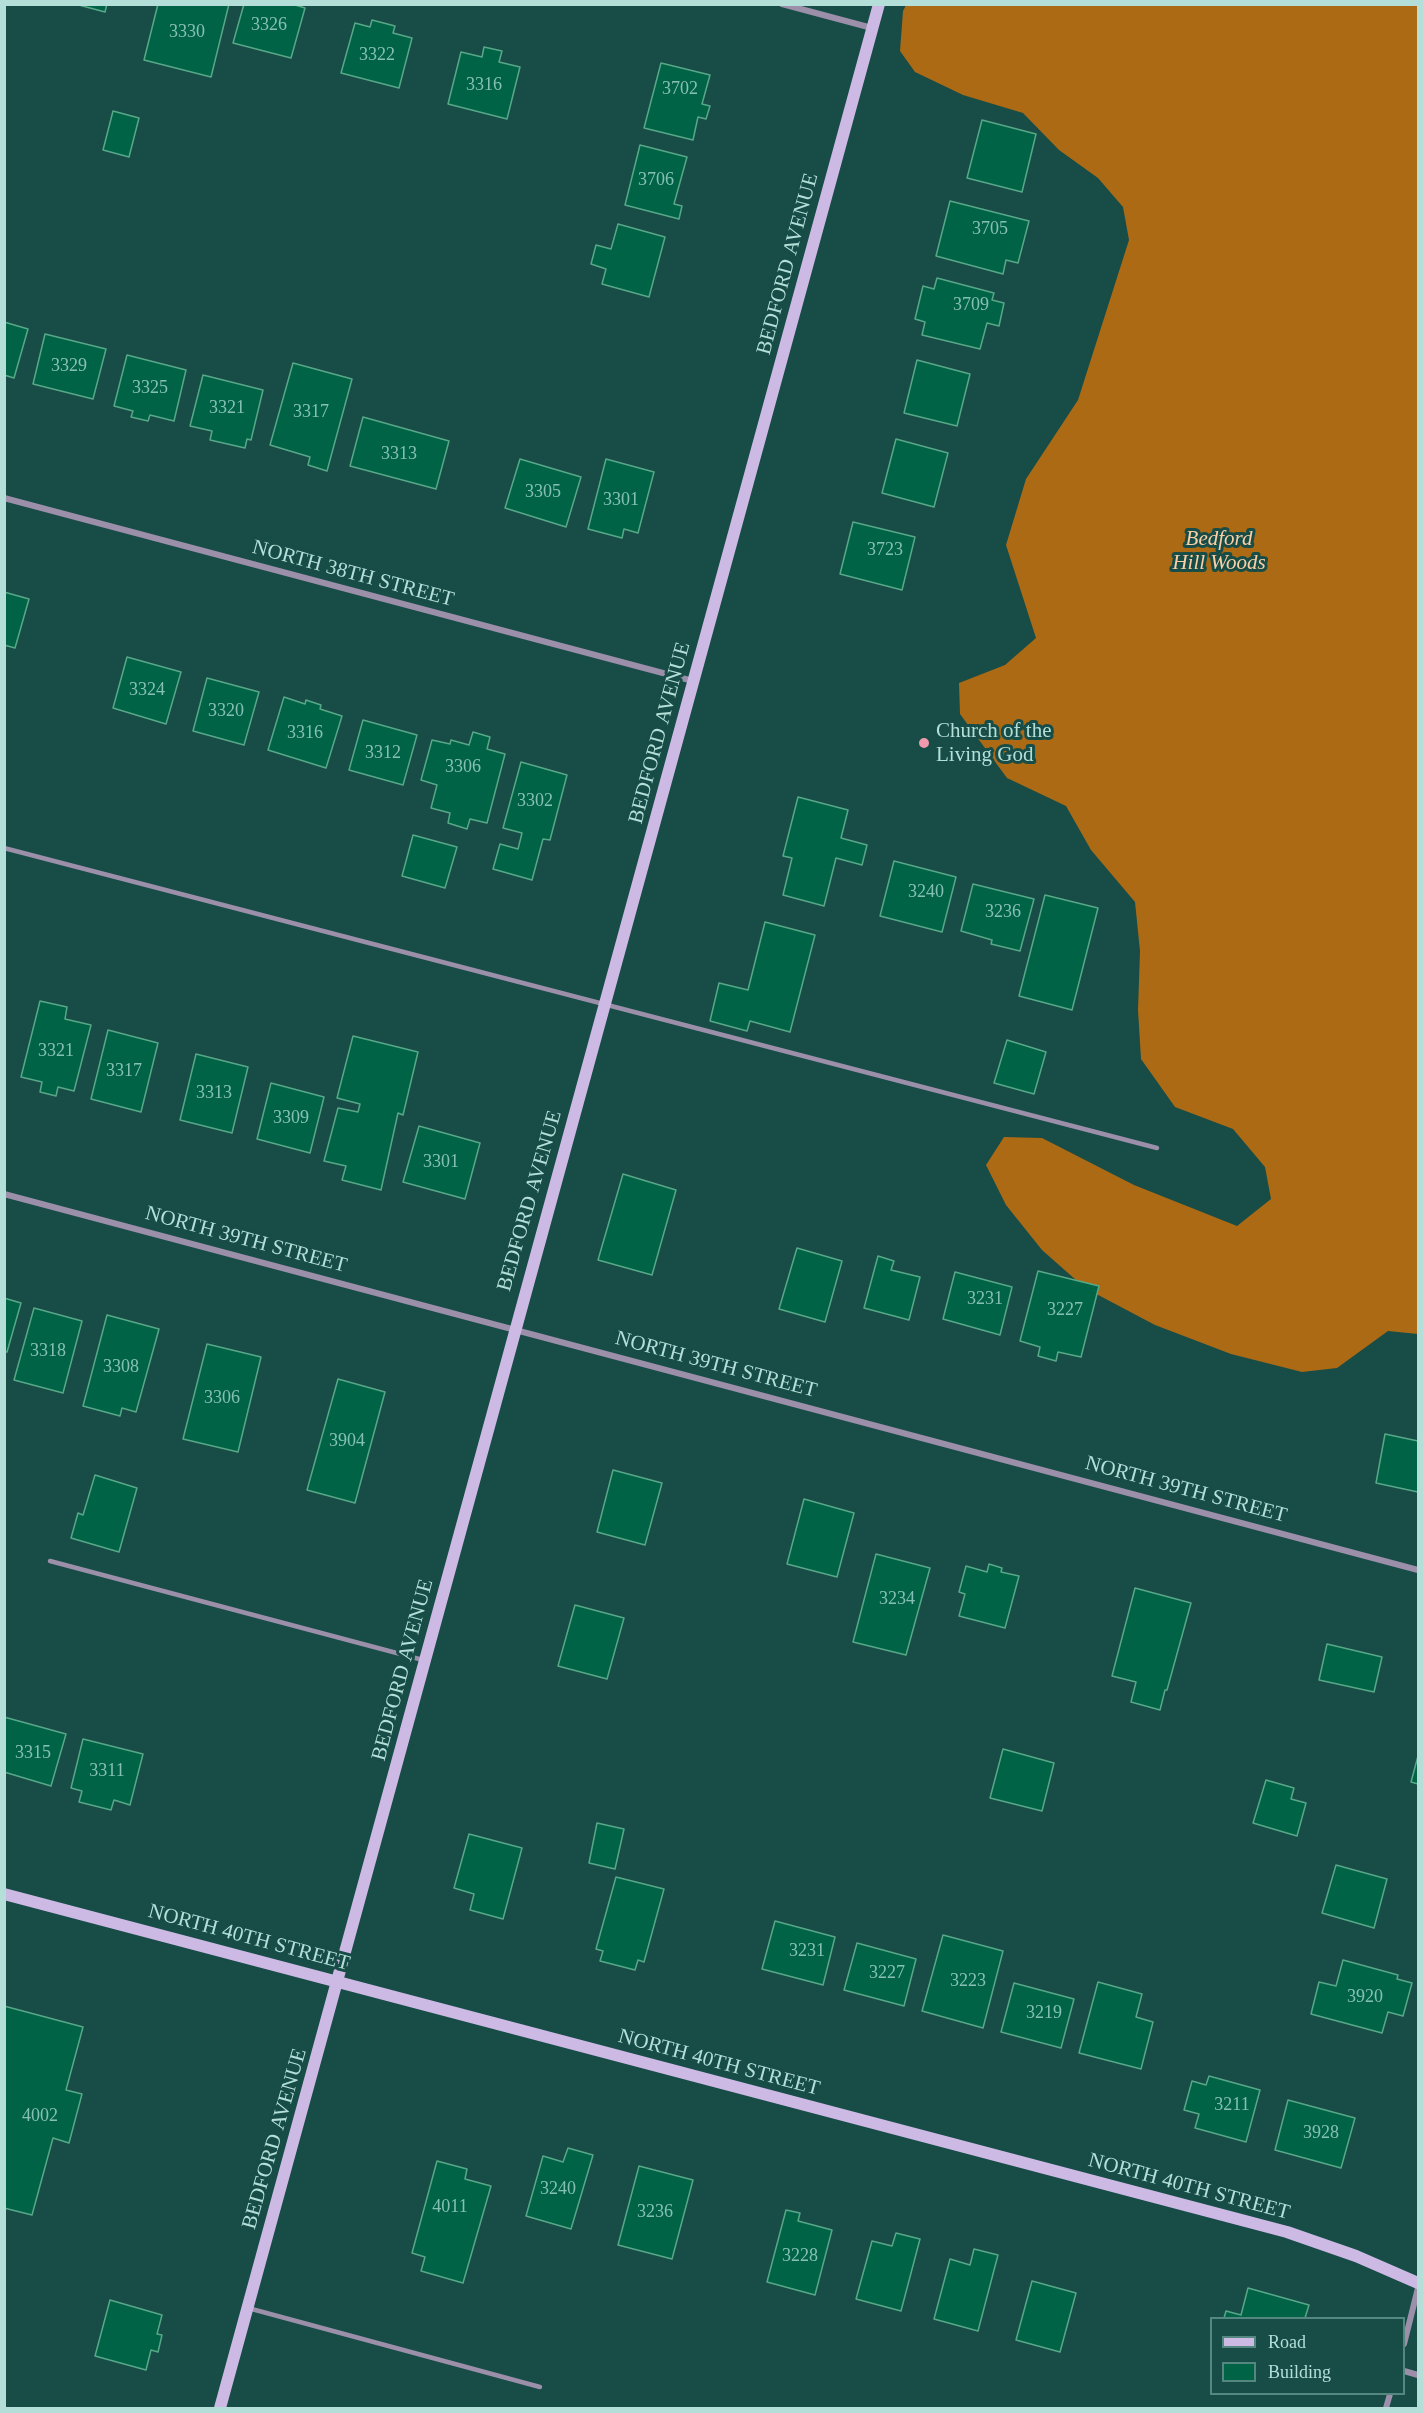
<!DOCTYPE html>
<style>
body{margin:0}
#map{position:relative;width:1423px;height:2413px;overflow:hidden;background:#174c47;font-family:"Times New Roman",serif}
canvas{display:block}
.frame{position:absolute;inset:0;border:6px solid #b3dfd8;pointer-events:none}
.legend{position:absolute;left:1210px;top:2317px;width:195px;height:78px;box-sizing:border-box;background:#174c47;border:2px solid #558781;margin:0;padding:8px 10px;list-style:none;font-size:18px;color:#b3dfd8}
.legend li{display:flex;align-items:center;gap:12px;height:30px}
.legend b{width:30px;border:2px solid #558781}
</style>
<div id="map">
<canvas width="1423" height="2413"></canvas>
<div class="frame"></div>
<ul class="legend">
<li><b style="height:8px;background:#ccb9e4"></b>Road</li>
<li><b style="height:16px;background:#006346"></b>Building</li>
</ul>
</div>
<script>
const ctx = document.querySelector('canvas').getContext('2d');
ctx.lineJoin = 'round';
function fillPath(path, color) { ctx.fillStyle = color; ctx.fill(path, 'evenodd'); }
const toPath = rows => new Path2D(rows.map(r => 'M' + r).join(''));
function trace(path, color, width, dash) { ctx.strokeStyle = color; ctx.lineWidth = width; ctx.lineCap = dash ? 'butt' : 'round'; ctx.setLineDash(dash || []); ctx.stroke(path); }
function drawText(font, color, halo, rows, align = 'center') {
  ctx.font = font + ' "Times New Roman",serif'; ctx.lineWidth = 6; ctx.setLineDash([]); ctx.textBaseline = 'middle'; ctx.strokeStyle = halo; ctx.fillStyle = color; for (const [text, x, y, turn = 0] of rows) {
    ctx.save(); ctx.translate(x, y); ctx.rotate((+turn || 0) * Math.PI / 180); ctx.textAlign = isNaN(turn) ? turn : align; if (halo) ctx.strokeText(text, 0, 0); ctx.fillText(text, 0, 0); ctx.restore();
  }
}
fillPath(toPath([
 [906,5,1418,5,1418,1334,1388,1331,1337,1368,1302,1372,1231,1354,1155,1325,1085,1288,1042,1250,1006,1205,986,1165,1004,1137,1042,1138,1134,1185,1237,1226,1271,1199,1265,1167,1233,1129,1175,1107,1141,1059,1138,1010,1140,951,1135,902,1091,850,1066,806,1007,778,960,714,959,683,1005,665,1036,638,1006,545,1026,479,1078,400,1129,240,1123,207,1098,178,1059,150,1023,113,963,95,915,72,900,51,903,11]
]), '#ac6a15');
const building = toPath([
 [75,4,107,4,105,12,75,4],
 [158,4,229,4,211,77,144,60,158,4],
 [244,4,292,4,305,8,291,58,233,43,244,4],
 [372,20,395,26,393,33,412,38,399,88,341,73,355,23,370,27,372,20],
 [484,47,502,51,499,62,520,67,507,119,448,104,461,52,482,57,484,47],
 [661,63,710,75,702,104,710,106,706,119,698,117,693,140,644,128,661,63],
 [113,111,139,118,129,157,103,150,113,111],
 [982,120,1036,134,1022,192,967,178,982,120],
 [640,145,687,157,674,204,682,206,679,219,625,205,640,145],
 [950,201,1029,221,1018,263,1006,260,1003,274,936,256,950,201],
 [618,224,665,237,649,297,602,284,606,269,591,264,596,245,611,249,618,224],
 [937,278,994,293,992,300,1004,303,999,326,987,323,980,349,922,335,925,322,915,319,923,286,934,289,937,278],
 [4,322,28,329,14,378,4,375,4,322],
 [45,334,106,349,93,399,33,384,45,334],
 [127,355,186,370,174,421,150,415,148,421,131,417,133,411,114,406,127,355],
 [917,360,970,374,957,426,904,413,917,360],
 [293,363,352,379,327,471,308,465,310,457,270,445,293,363],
 [203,375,263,390,251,440,247,439,245,448,210,440,212,431,190,426,203,375],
 [363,417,449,441,436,489,350,466,363,417],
 [896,439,948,453,934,507,882,493,896,439],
 [520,459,581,477,566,527,505,508,520,459],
 [606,459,654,472,638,533,624,529,622,538,588,529,606,459],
 [853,522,915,537,902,590,840,574,853,522],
 [4,592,29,599,15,648,4,645,4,592],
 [127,657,181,672,166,724,113,708,127,657],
 [207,678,259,692,244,745,193,731,207,678],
 [284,697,305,704,306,700,321,705,320,709,342,716,326,768,268,750,284,697],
 [363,720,417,735,403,785,349,770,363,720],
 [473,732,490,737,487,749,505,754,487,823,470,819,467,829,448,823,450,813,431,808,437,785,421,780,432,740,450,744,451,740,469,745,473,732],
 [521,762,567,775,550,840,543,839,532,880,493,869,500,844,518,849,522,833,503,828,521,762],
 [798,797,848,810,841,838,867,845,862,865,836,858,824,906,783,895,792,858,783,856,798,797],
 [413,835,457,847,445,888,402,876,413,835],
 [894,861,956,877,942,932,880,916,894,861],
 [973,884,1034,899,1020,951,991,944,992,940,961,931,973,884],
 [1045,895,1098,908,1072,1010,1019,996,1045,895],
 [765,922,815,935,790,1032,750,1021,747,1031,710,1021,719,983,748,990,765,922],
 [40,1001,67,1007,65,1019,91,1025,74,1091,58,1087,56,1096,40,1092,42,1082,21,1077,40,1001],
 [108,1030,158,1043,141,1112,91,1099,108,1030],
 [353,1036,418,1052,403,1115,398,1113,381,1190,342,1180,346,1166,324,1161,338,1108,358,1112,360,1104,337,1098,353,1036],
 [1007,1040,1046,1052,1034,1094,994,1083,1007,1040],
 [196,1054,248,1067,232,1133,180,1120,196,1054],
 [271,1083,324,1097,310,1153,257,1139,271,1083],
 [419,1126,480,1143,465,1199,403,1182,419,1126],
 [623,1174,676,1190,652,1275,598,1260,623,1174],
 [797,1248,842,1261,825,1322,779,1309,797,1248],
 [878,1256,894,1261,891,1270,920,1277,909,1320,864,1308,878,1256],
 [1038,1271,1099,1286,1081,1357,1058,1352,1056,1361,1038,1356,1040,1347,1020,1341,1038,1271],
 [955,1272,1012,1287,1000,1335,943,1319,955,1272],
 [4,1298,21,1303,7,1352,4,1352,4,1298],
 [34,1308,82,1321,63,1393,14,1380,34,1308],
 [107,1315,159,1329,136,1412,122,1408,120,1416,83,1406,107,1315],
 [207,1344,261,1357,238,1452,183,1439,207,1344],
 [338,1379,385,1392,355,1503,307,1490,338,1379],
 [1385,1434,1418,1441,1418,1492,1376,1483,1385,1434],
 [613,1470,662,1483,645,1545,597,1532,613,1470],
 [95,1475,137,1488,119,1552,71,1538,78,1513,83,1515,95,1475],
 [804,1499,854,1513,837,1577,787,1564,804,1499],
 [876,1554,930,1568,906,1655,853,1642,876,1554],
 [989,1564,1002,1568,1001,1572,1019,1576,1005,1628,959,1616,965,1594,959,1592,966,1566,987,1572,989,1564],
 [1135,1588,1191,1603,1167,1690,1165,1690,1160,1710,1131,1702,1136,1682,1112,1676,1135,1588],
 [575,1605,624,1618,607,1679,558,1666,575,1605],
 [1327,1644,1382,1657,1374,1692,1319,1680,1327,1644],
 [4,1717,66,1734,51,1786,4,1772,4,1717],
 [83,1739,143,1754,130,1805,114,1800,111,1810,79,1802,82,1791,71,1788,83,1739],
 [1003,1749,1054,1763,1042,1811,990,1798,1003,1749],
 [1418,1756,1418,1784,1411,1782,1418,1756],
 [1266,1780,1294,1788,1291,1799,1306,1803,1297,1836,1253,1823,1266,1780],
 [597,1823,624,1829,615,1869,589,1863,597,1823],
 [469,1834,522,1848,503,1919,470,1910,474,1894,454,1888,469,1834],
 [1336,1865,1387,1879,1374,1928,1322,1913,1336,1865],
 [616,1877,664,1889,644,1962,638,1960,635,1970,600,1961,603,1951,596,1949,616,1877],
 [775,1921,835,1937,823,1985,762,1969,775,1921],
 [943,1935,1003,1951,983,2028,922,2011,943,1935],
 [857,1943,916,1959,904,2006,844,1990,857,1943],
 [1343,1960,1398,1975,1397,1979,1412,1983,1403,2016,1388,2012,1382,2033,1311,2014,1319,1982,1336,1986,1343,1960],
 [1098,1982,1142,1994,1136,2017,1153,2022,1141,2069,1079,2053,1098,1982],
 [1014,1983,1074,1999,1061,2048,1001,2032,1014,1983],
 [4,2006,83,2027,66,2090,82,2094,69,2143,53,2138,32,2215,4,2208,4,2006],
 [1209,2076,1260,2090,1246,2142,1195,2128,1199,2114,1184,2110,1192,2081,1206,2085,1209,2076],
 [1288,2100,1355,2118,1341,2168,1275,2150,1288,2100],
 [568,2148,593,2155,571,2229,526,2216,543,2156,563,2162,568,2148],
 [437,2161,467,2169,465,2179,491,2186,463,2283,421,2271,425,2257,412,2253,437,2161],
 [639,2166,693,2180,672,2259,618,2245,639,2166],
 [786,2210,800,2213,798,2221,832,2230,815,2295,767,2282,786,2210],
 [896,2233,920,2239,901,2311,856,2299,872,2241,892,2246,896,2233],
 [974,2249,998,2255,978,2331,934,2319,950,2259,970,2265,974,2249],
 [1032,2281,1076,2293,1060,2352,1016,2340,1032,2281],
 [1248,2288,1309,2305,1305,2318,1224,2318,1226,2311,1241,2315,1248,2288],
 [110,2300,162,2315,157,2334,162,2335,158,2352,151,2350,146,2370,95,2356,110,2300]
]);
fillPath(building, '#006346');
trace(building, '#58a888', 1.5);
trace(toPath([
 [4,848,1157,1148],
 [50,1561,423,1660],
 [248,2308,540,2387]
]), '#9b8faa', 4.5);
trace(toPath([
 [782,4,872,28],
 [4,498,693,681],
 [4,1194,1418,1570],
 [1404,2344,1418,2288],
 [1404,2371,1418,2375],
 [1386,2408,1390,2394]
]), '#9b8faa', 6);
trace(toPath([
 [4,1894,1287,2232,1356,2256,1418,2283],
 [220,2408,879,4]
]), '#ccb9e4', 12);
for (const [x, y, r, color] of [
 [924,743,6,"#f29aad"]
]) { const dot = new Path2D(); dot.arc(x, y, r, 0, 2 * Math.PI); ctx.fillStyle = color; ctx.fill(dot); trace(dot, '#174c47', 2); }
drawText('18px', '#86c0b4', null, [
 ["3326",269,25],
 ["3330",187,32],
 ["3322",377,55],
 ["3316",484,85],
 ["3702",680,89],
 ["3706",656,180],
 ["3705",990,229],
 ["3709",971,305],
 ["3329",69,366],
 ["3325",150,388],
 ["3321",227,408],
 ["3317",311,412],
 ["3313",399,454],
 ["3305",543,492],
 ["3301",621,500],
 ["3723",885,550],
 ["3324",147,690],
 ["3320",226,711],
 ["3316",305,733],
 ["3312",383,753],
 ["3306",463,767],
 ["3302",535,801],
 ["3240",926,892],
 ["3236",1003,912],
 ["3321",56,1051],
 ["3317",124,1071],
 ["3313",214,1093],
 ["3309",291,1118],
 ["3301",441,1162],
 ["3231",985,1299],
 ["3227",1065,1310],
 ["3318",48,1351],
 ["3308",121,1367],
 ["3306",222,1398],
 ["3904",347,1441],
 ["3234",897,1599],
 ["3315",33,1753],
 ["3311",107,1771],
 ["3231",807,1951],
 ["3227",887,1973],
 ["3223",968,1981],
 ["3920",1365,1997],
 ["3219",1044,2013],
 ["3211",1232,2105],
 ["4002",40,2116],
 ["3928",1321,2133],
 ["3240",558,2189],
 ["4011",450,2207],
 ["3236",655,2212],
 ["3228",800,2256]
]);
drawText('21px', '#b3dfd8', '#174c47', [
 ["BEDFORD AVENUE",788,264,-75],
 ["NORTH 38TH STREET",353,574,15],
 ["BEDFORD AVENUE",660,733,-75],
 ["BEDFORD AVENUE",530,1201,-74],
 ["NORTH 39TH STREET",246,1240,15],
 ["NORTH 39TH STREET",716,1365,15],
 ["NORTH 39TH STREET",1186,1490,15],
 ["BEDFORD AVENUE",403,1670,-75],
 ["NORTH 40TH STREET",249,1938,15],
 ["NORTH 40TH STREET",719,2063,15],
 ["BEDFORD AVENUE",275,2139,-74],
 ["NORTH 40TH STREET",1189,2187,15]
]);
drawText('italic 21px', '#fbd0a6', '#174c47', [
 ["Bedford",1219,539],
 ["Hill Woods",1219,563]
]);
drawText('21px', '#b3dfd8', '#174c47', [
 ["Church of the",936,731],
 ["Living God",936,755]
], 'left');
</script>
